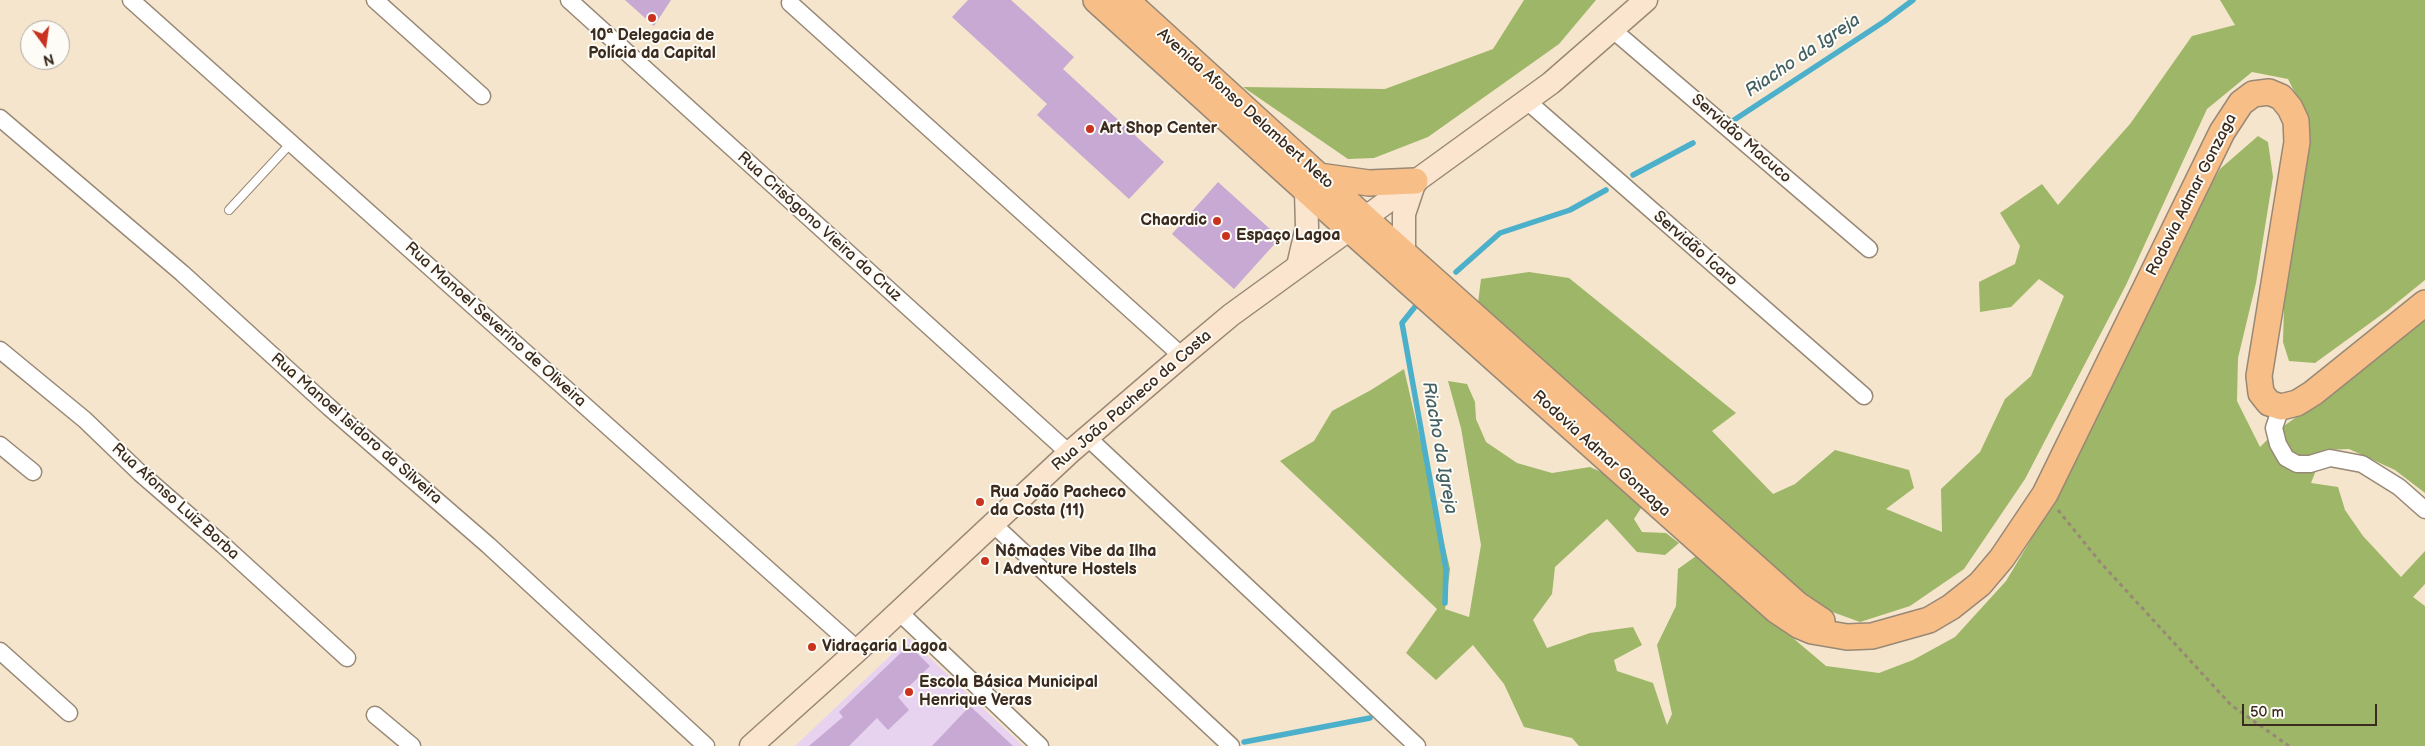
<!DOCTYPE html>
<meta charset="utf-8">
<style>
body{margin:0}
#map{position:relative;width:2425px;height:746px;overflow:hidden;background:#f5e5cd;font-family:"Balsamiq Sans",sans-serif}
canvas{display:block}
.north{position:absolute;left:20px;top:20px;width:50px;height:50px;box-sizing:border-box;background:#fdfcf7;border:1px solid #afa8a0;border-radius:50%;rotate:166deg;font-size:14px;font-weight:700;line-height:20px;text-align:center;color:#3b2a1e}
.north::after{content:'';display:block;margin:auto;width:18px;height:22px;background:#c8321e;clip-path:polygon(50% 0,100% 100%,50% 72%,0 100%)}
.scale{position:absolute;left:2242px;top:704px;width:135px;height:22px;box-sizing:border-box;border:2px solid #3b2a1e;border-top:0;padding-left:6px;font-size:15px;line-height:18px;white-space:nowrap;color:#3b2a1e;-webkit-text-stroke:4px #fdfcf7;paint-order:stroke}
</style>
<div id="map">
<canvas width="2425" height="746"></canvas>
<div class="north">N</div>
<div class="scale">50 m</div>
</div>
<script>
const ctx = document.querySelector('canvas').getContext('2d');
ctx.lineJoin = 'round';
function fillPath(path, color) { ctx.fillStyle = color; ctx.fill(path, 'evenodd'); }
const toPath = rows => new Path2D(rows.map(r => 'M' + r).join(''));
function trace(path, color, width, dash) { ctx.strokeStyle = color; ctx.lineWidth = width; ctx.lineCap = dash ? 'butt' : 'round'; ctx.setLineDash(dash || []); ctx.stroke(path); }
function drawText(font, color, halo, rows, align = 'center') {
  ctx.font = font + ' "Balsamiq Sans",sans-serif'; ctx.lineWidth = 4; ctx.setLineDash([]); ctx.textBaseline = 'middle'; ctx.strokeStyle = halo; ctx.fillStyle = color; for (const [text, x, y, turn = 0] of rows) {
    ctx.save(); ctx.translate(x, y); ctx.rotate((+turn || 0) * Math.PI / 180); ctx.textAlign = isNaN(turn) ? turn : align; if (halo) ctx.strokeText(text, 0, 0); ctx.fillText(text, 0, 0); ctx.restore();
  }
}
fillPath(toPath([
 [909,638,1023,746,795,746]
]), '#e7d2ef');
fillPath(toPath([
 [1524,0,1596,0,1559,44,1428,137,1374,158,1348,159,1243,87,1385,89,1493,49],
 [2220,0,2425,0,2425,280,2388,310,2315,363,2289,361,2283,342,2285,267,2303,109,2288,79,2252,72,2207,109,2126,285,2025,479,1964,569,1910,606,1860,622,1816,606,1478,303,1481,279,1529,272,1569,278,1736,413,1712,431,1773,494,1795,484,1835,450,1909,470,1914,488,1886,509,1942,532,1941,489,1980,452,2005,399,2031,376,2064,296,2039,279,2011,307,1980,312,1979,282,2015,264,2020,246,2000,213,2042,184,2058,205,2130,124,2192,36,2235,25],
 [2258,136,2268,142,2273,177,2256,283,2238,358,2237,401,2260,447,2273,434,2366,366,2425,314,2425,493,2395,470,2349,449,2324,450,2311,483,2338,487,2345,510,2363,536,2401,577,2425,551,2425,584,2413,597,2425,606,2425,746,1579,746,1572,738,1524,727,1504,684,1473,645,1436,680,1406,653,1437,609,1280,461,1314,441,1332,411,1371,390,1404,369,1450,569,1445,609,1469,617,1481,545,1461,428,1448,381,1467,384,1475,402,1476,419,1486,442,1517,463,1552,473,1590,467,1610,476,1645,502,1634,519,1642,532,1666,533,1679,543,1665,555,1637,552,1607,519,1555,567,1552,594,1533,620,1547,648,1590,633,1633,627,1642,645,1614,660,1617,671,1653,683,1667,725,1672,714,1657,645,1676,606,1678,569,1696,556,1826,666,1879,673,1913,660,1955,637,2006,581,2050,508,2199,205,2220,169]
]), '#9db667');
trace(toPath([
 [1734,120,1885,21,1913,0],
 [1633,175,1693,143],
 [1456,272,1500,233,1570,210,1606,190],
 [1418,303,1402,323,1446,569,1445,603],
 [1244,742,1370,718]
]), '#4cb0cb', 5.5);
fillPath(toPath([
 [625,0,671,0,654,26],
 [968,0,1011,0,1074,57,1063,69,1164,162,1129,199,1037,115,1047,104,952,17],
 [1218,182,1280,238,1234,289,1172,234],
 [909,645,930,666,898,697,909,710,888,730,877,718,849,746,809,746,843,717,839,712],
 [970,706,1013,746,932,746]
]), '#c7a9d3');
const lane = toPath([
 [229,210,291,143]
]);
const street = toPath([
 [131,0,858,650],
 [375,0,482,96],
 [569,0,1069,453],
 [790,3,1182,356],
 [1613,30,1869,249],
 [1527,101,1864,396],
 [0,118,182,273,330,408,488,545,706,746],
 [0,350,85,420,140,473,223,545,347,658],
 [2281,407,2274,428,2278,444,2286,458,2297,464,2310,464,2330,458,2362,464,2399,487,2425,510],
 [1087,437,1417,746],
 [0,445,33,472],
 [993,524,1231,746],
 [899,612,1040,746],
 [0,651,69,713],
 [375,715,412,746]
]);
const secondary = toPath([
 [1404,253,1404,214,1415,181],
 [1298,266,1307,227,1306,191],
 [751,746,858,650,1069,453,1182,356,1231,315,1551,83,1646,0]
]);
const primary = toPath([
 [1096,0,1329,211,1776,610,1800,626,1812,631,1847,637,1872,636,1929,620,1951,607,1980,584,2002,558,2045,494,2222,132,2241,103,2253,94,2269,92,2281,97,2290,108,2296,121,2297,142,2259,376,2261,393,2269,403,2281,407,2297,403,2313,393,2425,303],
 [1126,0,1377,229,1798,605,1822,621],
 [1319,176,1369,183,1415,181]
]);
trace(lane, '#988876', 10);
trace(street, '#988876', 19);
trace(secondary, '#988876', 25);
trace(primary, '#988876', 28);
trace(toPath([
 [2058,510,2100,562,2231,705,2289,746]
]), '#988876', 3, [4, 4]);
trace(lane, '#fff', 8);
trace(street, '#fff', 16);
trace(secondary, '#fce5cf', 22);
trace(primary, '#f7be88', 25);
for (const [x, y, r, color] of [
 [652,18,5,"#c8321e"],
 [1090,129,5,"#c8321e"],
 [1217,221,5,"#c8321e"],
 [1226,236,5,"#c8321e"],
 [980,502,5,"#c8321e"],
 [985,561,5,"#c8321e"],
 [812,647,5,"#c8321e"],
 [909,692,5,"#c8321e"]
]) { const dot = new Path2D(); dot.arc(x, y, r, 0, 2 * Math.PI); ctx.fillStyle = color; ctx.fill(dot); trace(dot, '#fdfcf7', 2); }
drawText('bold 16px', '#3b2a1e', '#fdfcf7', [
 ["10ª Delegacia de",652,36,"center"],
 ["Polícia da Capital",652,54,"center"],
 ["Art Shop Center",1100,129],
 ["Chaordic",1207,221,"right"],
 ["Espaço Lagoa",1236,236],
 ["Rua João Pacheco",990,493],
 ["da Costa (11)",990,511],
 ["Nômades Vibe da Ilha",995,552],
 ["| Adventure Hostels",995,570],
 ["Vidraçaria Lagoa",822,647],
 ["Escola Básica Municipal",919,683],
 ["Henrique Veras",919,701]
], 'left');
drawText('16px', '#3b2a1e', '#fdfcf7', [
 ["Avenida Afonso Delambert Neto",1245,109,42],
 ["Servidão Macuco",1741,139,41],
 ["Rodovia Admar Gonzaga",2192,195,-63],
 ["Rua Crisógono Vieira da Cruz",819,227,42],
 ["Servidão Ícaro",1695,249,41],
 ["Rua Manoel Severino de Oliveira",495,325,42],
 ["Rua João Pacheco da Costa",1132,401,-41],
 ["Rua Manoel Isidoro da Silveira",356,429,41],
 ["Rodovia Admar Gonzaga",1601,454,42],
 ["Rua Afonso Luiz Borba",175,502,42]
]);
drawText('italic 18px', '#426063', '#fdfcf7', [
 ["Riacho da Igreja",1803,56,-34],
 ["Riacho da Igreja",1439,448,80]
]);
</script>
